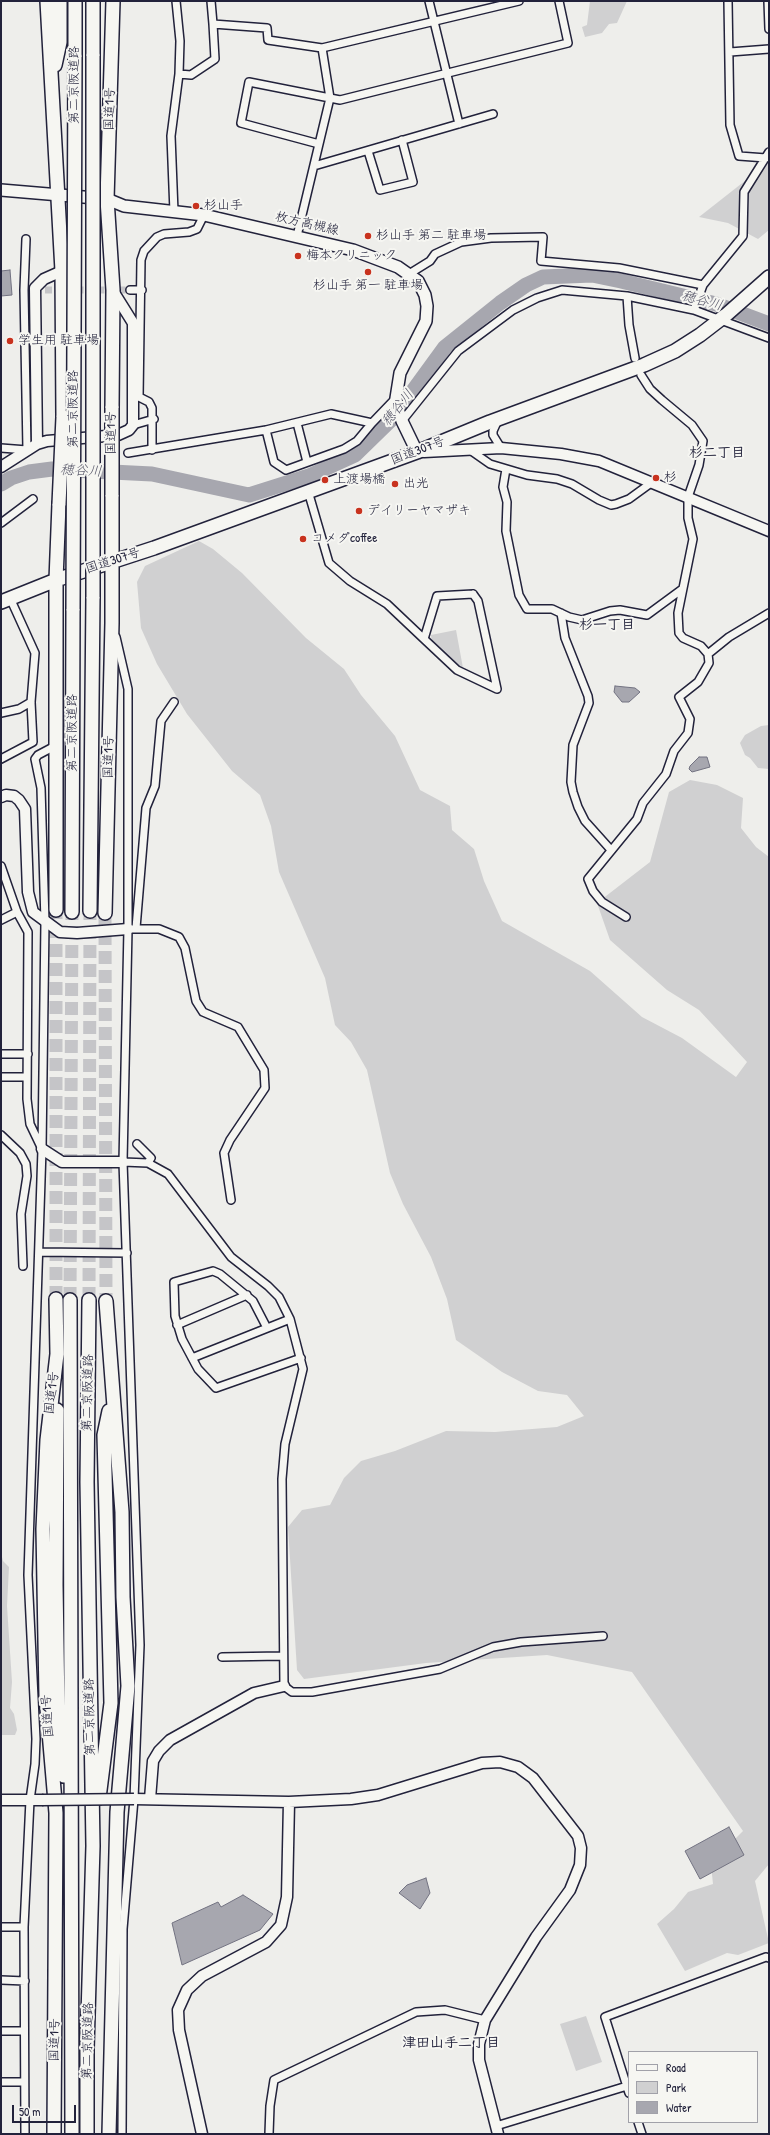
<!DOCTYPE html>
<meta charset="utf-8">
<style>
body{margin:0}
#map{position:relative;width:770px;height:2135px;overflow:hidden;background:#eeeeeb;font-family:"Patrick Hand",sans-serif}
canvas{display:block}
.frame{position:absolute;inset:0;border:2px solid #22223b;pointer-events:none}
.legend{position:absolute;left:628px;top:2051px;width:130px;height:72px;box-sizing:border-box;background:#f6f6f2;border:1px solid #a1a1a9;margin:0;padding:5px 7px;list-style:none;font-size:12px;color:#22223b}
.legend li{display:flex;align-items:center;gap:8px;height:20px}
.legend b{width:20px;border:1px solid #a1a1a9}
.scale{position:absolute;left:12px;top:2105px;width:64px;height:18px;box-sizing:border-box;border:2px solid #22223b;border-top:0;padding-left:5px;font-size:12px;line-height:14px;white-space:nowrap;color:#22223b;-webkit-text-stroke:3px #f6f6f2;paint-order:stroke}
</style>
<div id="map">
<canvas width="770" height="2135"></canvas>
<div class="frame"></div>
<ul class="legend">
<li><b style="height:5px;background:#f6f6f2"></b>Road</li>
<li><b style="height:11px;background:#d0d0d1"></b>Park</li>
<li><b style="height:11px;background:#a7a7af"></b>Water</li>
</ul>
<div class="scale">50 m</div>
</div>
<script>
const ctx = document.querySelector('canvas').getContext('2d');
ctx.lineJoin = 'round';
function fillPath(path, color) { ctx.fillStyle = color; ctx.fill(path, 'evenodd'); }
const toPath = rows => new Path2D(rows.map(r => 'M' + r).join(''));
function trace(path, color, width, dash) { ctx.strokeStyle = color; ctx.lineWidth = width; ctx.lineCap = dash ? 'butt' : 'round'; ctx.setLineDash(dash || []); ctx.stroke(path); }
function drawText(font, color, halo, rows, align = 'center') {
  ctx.font = font + ' "Patrick Hand","Klee One",sans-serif'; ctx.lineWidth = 4; ctx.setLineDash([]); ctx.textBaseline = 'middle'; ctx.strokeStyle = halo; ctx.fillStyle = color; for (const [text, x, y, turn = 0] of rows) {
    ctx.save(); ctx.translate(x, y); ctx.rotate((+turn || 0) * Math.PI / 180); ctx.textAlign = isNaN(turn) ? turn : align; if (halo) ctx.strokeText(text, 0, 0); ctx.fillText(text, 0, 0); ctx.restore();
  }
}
fillPath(toPath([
 [590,1,627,1,617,23,609,24,602,33,585,37,582,27,587,25],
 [769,162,769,230,758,239,728,223,699,217],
 [199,541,213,549,242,573,306,638,344,669,361,695,395,736,420,790,450,806,452,830,474,849,484,881,502,921,590,971,642,1017,682,1038,736,1077,747,1062,699,1010,667,990,610,940,597,903,650,862,669,792,690,780,717,785,743,798,741,828,756,847,769,857,769,1864,755,1881,769,1943,738,1955,727,1953,685,1971,657,1924,674,1909,688,1892,713,1884,710,1855,723,1851,743,1831,632,1672,547,1655,426,1663,304,1679,297,1670,288,1527,302,1510,330,1505,344,1478,361,1461,395,1451,446,1431,495,1432,557,1427,584,1416,567,1395,538,1391,502,1372,456,1340,447,1299,431,1257,403,1204,390,1173,367,1070,351,1042,335,1025,325,978,279,872,271,826,260,795,232,771,187,714,157,664,141,628,137,582,145,566],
 [456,630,463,668,432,643,431,635],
 [769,725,769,769,758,768,750,758,745,755,740,743,745,735,761,726],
 [1,1553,3,1561,9,1567,7,1606,12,1682,10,1708,14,1714,17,1730,15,1735,1,1735],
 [586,2016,602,2062,576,2071,560,2024]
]), '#d0d0d1');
const water = toPath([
 [10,270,12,295,1,296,1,271,10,270],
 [615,686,635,688,640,692,629,702,622,702,614,692,615,686],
 [699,757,707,757,710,767,692,772,689,769,690,766,699,757],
 [729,1827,744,1855,700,1879,685,1851,729,1827],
 [426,1878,430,1893,420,1909,399,1893,407,1885,426,1878],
 [243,1895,273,1914,260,1930,182,1965,172,1923,218,1902,221,1907,243,1895]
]);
fillPath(water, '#a7a7af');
trace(water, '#727281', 1);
trace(toPath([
 [1,484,11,478,29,472,52,469,152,474,249,495,309,476,355,455,394,417,445,347,500,303,526,285,543,277,592,275,621,281,716,304,769,324]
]), '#a7a7af', 15);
trace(toPath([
 [24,290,130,290]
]), '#c5c5c8', 7, [7, 3.5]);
trace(toPath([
 [105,913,106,1301],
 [56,1299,56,910],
 [70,1300,72,912],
 [89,1300,90,911]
]), '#c5c5c8', 13, [13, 6]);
const street = toPath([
 [211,1,213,24],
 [429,1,459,124],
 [728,1,730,125,739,156,766,158],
 [768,1,769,29],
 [322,48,519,1],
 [730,52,769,49],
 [179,74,191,75,215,59,213,24,267,28,268,40,322,48,330,98,297,236],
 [319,144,241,123,249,82,340,100,568,43,559,1],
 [368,151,380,190,413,182,402,140],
 [314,166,493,114],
 [174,212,171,136,179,74,180,41,176,1],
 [409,274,430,261,435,254,461,242,491,238,543,237,541,261,619,268,703,285],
 [130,290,142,290],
 [627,296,629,325,635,358],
 [694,310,703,285,743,236,744,192,769,152],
 [498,420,493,431,493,435,501,448],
 [402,421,458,351,513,310,537,298,562,290,627,296,694,310,769,338],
 [297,423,307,462],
 [133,425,154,419],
 [266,430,274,462,286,470,344,449,357,441,372,423],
 [1,448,27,450,24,290,26,239],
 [152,450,152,408,149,402,139,397,141,260,144,251,157,237,164,234,189,232,197,229,204,215],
 [470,450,490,464,527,475,557,479,572,484,599,500,611,505,616,504,629,499,651,483],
 [128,453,266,430,331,414,372,423,396,398],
 [506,469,503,487,507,502,506,531,519,595,527,609,552,609,569,617,582,620,610,611,620,610,647,615,681,590],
 [308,491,329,563,350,581,387,604,424,639],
 [1,523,33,499],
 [473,594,478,601,497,689,457,670,424,639,437,596,473,594],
 [561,613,565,638,588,696,589,703,573,745,571,782,573,792,578,807,585,821,611,850],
 [116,637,128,689,128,929,123,1162,140,1645,134,1799,123,1929,122,2134],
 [708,654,729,637,769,613],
 [1,713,19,709,31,702],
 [1,759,33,742,31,702,35,653,10,598],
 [1,866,17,912,28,932,27,1099,30,1124,41,1147],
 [626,917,602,902,593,891,588,879,637,819,643,803,666,774,674,751,688,733,690,719,679,697,698,682,709,663,708,654,701,646,683,638,679,633,678,613,693,539,688,518,688,497,699,465,703,441,692,425,662,400,650,389,641,375],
 [1,920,17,912],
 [136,928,146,808,155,786,161,721,174,702],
 [128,929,159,929,179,937,185,948,196,1001,203,1012,238,1027,264,1070,265,1088,230,1140,224,1153,231,1200],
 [1,1054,28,1054],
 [1,1077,27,1077],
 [1,1135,20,1153,26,1164,27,1176,21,1214,23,1266],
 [137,1144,151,1158,148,1163],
 [123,1162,148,1163,168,1174,231,1257,268,1286,279,1297,290,1319,303,1369,285,1444,282,1479,284,1686,292,1692,312,1692,440,1669,493,1647,521,1642,603,1636],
 [39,1252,127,1253],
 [177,1325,247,1295],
 [267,1328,253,1301,220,1274,213,1271,174,1282,175,1316,182,1339,198,1369,216,1388,301,1358],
 [192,1358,290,1319],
 [222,1657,282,1656],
 [1,1927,24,1927],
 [1,1980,25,1981],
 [1,2031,24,2031],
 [1,2082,24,2082],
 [629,2093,605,2017,766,1957,769,1958],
 [638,2122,642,2134],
 [496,2126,627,2086],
 [25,2134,24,1927,30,1800,35,1764,36,1739,28,1575,42,1149,45,922,41,788,35,759,38,755,55,746],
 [269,2134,270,2106,274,2080,416,2012,445,2010,485,2020]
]);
const secondary = toPath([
 [37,444,35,288,44,279,62,271],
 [424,452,501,448,561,454,599,461,769,531],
 [1,467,37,444,47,441,118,435,129,430,133,425,133,323,113,291],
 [1,797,6,795,14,796,19,800,25,809,28,892,33,912,60,932,77,933,128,929],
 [42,1149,62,1162,123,1162],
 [134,1799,289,1802,351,1799,378,1795,482,1763,500,1762,518,1767,533,1778,578,1836,581,1848,580,1865,570,1890,536,1937,485,2020,479,2044,479,2060,498,2134],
 [150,1799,153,1761,159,1751,170,1740,254,1693,284,1686],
 [1,1800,42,1800],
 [202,2134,179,2030,178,2010,187,1990,202,1976,266,1942,281,1925,287,1897,289,1802]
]);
const primary = toPath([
 [1,190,107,199,124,206,204,215,353,250,398,267,418,281,425,295,427,306,426,321,400,373,396,398,397,406,402,421,417,452]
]);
const highway = toPath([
 [47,1,62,271,63,417],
 [75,1,75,57],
 [93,1,93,56],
 [55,65,60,42,60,1],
 [112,408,113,290,107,199,113,1],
 [1,602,56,580,154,548,417,452,490,422,644,365,675,351,700,335,726,315,769,277],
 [56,910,56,580,59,504],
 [90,911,93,597],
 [72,912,73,609],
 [105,913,112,623,112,495],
 [70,1300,72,2134],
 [106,1301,122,1512,123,1597,128,1686,117,1812,109,2134],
 [57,1410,56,1585,58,1708,64,1776],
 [99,1798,111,1703,104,1435,109,1411],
 [54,2134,56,1813,46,1697,43,1529,47,1440,57,1354,56,1299],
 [87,2134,87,2049,93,1846,87,1482,89,1300]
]);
trace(street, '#22223b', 10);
trace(secondary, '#22223b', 13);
trace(primary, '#22223b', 14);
trace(highway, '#22223b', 16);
trace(street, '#f6f6f2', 7);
trace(secondary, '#f6f6f2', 10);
trace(primary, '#f6f6f2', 11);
trace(highway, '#f6f6f2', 13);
const secondaryBridge = toPath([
 [42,1800,134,1799]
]);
const highwayBridge = toPath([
 [112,408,112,495],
 [59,504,63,417],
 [93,597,93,56],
 [73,609,75,57]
]);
trace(secondaryBridge, '#22223b', 13, []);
trace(highwayBridge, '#22223b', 16, []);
trace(secondaryBridge, '#f6f6f2', 10);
trace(highwayBridge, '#f6f6f2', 13);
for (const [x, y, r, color] of [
 [196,206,4,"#c8321e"],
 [368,236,4,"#c8321e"],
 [298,256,4,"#c8321e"],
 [368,272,4,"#c8321e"],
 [10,341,4,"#c8321e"],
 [656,478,4,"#c8321e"],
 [325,480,4,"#c8321e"],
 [395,484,4,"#c8321e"],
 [359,511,4,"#c8321e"],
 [303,539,4,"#c8321e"]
]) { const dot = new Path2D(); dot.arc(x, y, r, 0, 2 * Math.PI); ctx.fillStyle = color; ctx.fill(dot); trace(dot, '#f6f6f2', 1.5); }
drawText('13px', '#22223b', '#f6f6f2', [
 ["第二京阪道路",75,85,-90],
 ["国道1号",110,109,-88],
 ["枚方高槻線",307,224,13],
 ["第二京阪道路",74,409,-90],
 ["国道1号",112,433,-90],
 ["国道307号",418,451,-21],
 ["国道307号",113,561,-18],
 ["第二京阪道路",73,733,-90],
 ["国道1号",109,757,-89],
 ["国道1号",52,1393,-83],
 ["第二京阪道路",88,1393,-89],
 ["国道1号",48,1716,-94],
 ["第二京阪道路",90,1717,-91],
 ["国道1号",55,2040,-89],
 ["第二京阪道路",88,2041,-89]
]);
drawText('13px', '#22223b', '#f6f6f2', [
 ["杉山手",204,206],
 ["杉山手 第二 駐車場",376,236],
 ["梅本クリニック",306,256],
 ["杉山手 第一 駐車場",368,286,"center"],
 ["学生用 駐車場",18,341],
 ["杉",664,478],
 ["上渡場橋",333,480],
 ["出光",403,484],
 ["デイリーヤマザキ",367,511],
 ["コメダcoffee",311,539]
], 'left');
drawText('italic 14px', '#575769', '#f6f6f2', [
 ["穂谷川",702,301,15],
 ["穂谷川",398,408,-51],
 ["穂谷川",81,471,3]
]);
drawText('bold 14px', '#22223b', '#f6f6f2', [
 ["杉二丁目",717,453],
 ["杉一丁目",607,625],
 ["津田山手二丁目",451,2043]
]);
</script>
